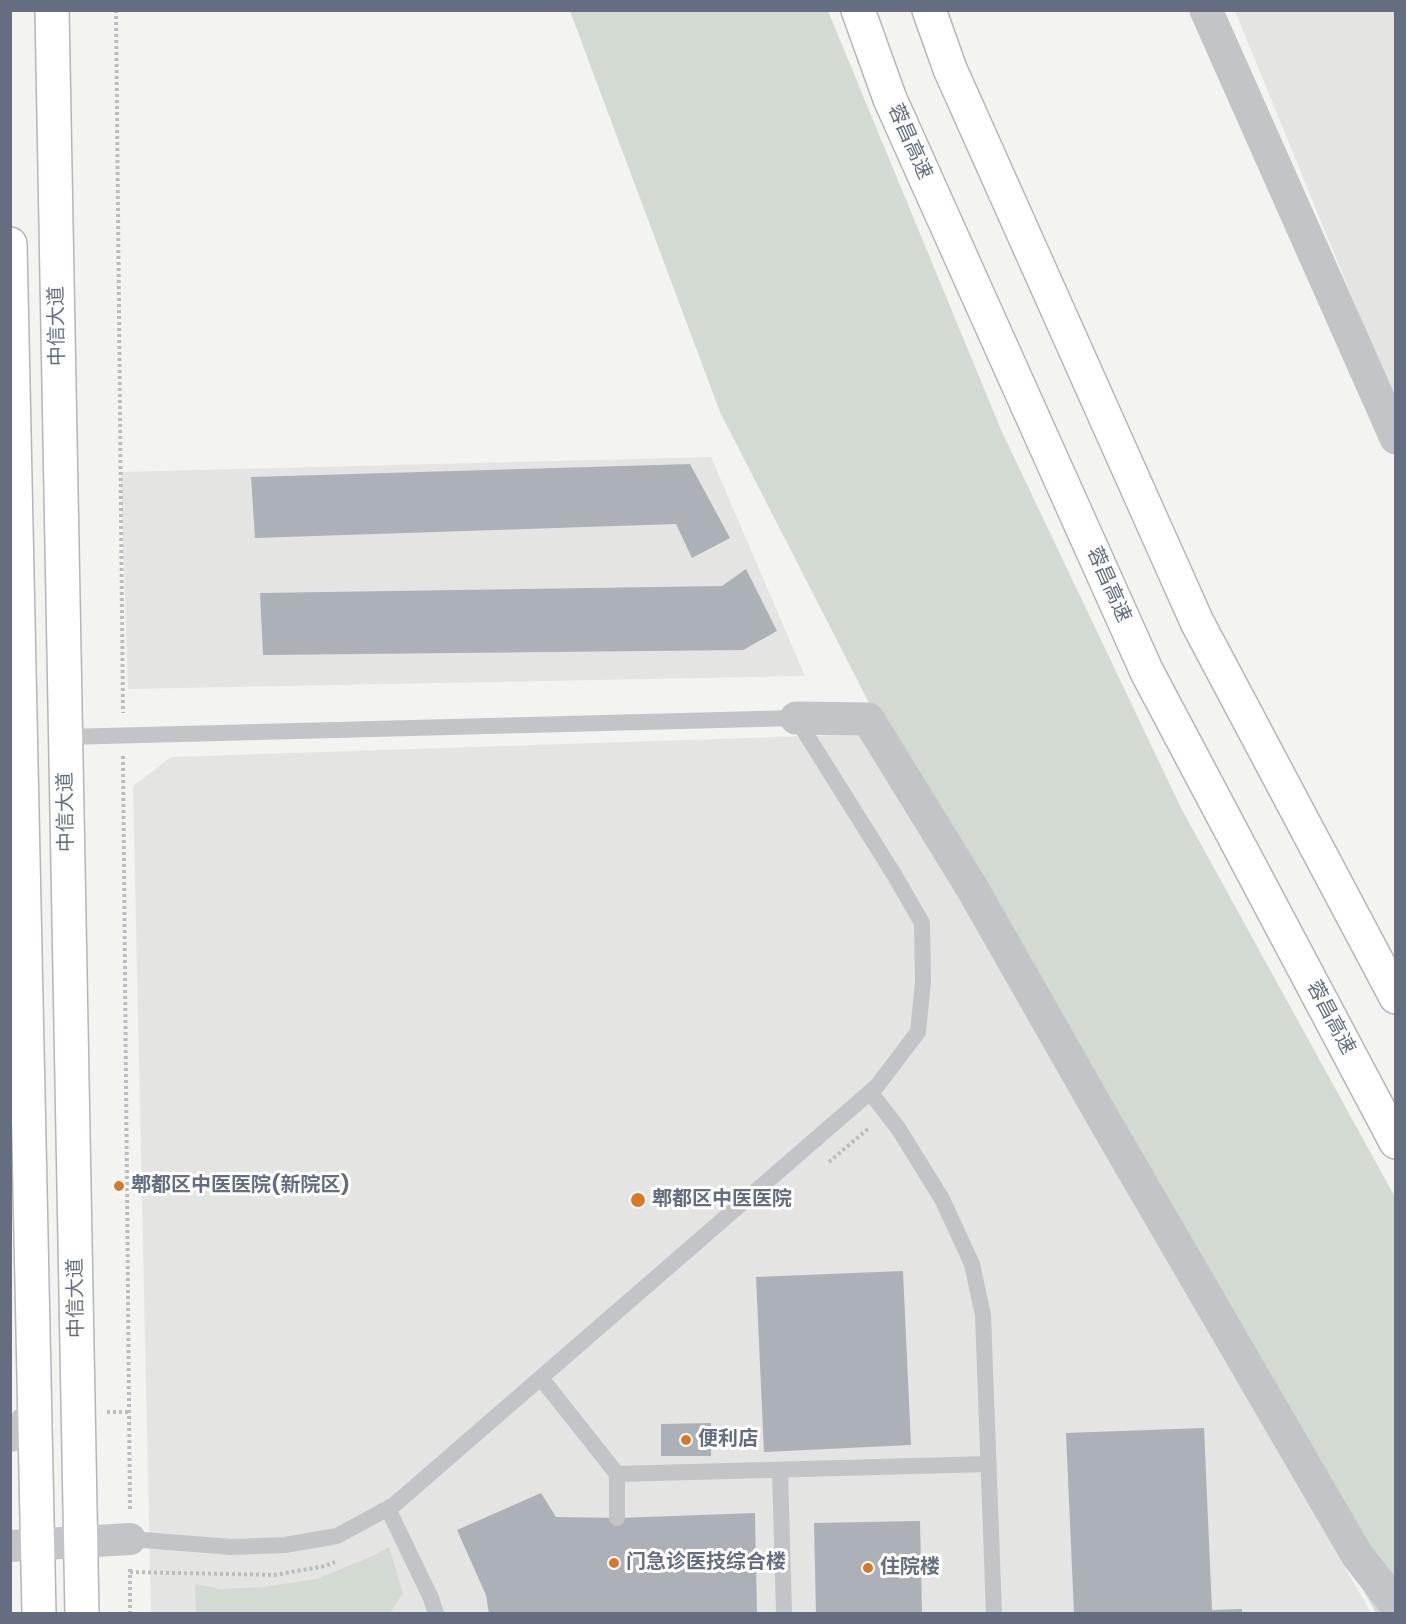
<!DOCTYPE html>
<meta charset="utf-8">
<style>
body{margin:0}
#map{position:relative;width:1406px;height:1624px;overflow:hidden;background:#f3f4f0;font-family:Poppins,sans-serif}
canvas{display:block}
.frame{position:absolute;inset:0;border:12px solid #646e80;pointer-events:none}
</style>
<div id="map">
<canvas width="1406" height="1624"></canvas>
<div class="frame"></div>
</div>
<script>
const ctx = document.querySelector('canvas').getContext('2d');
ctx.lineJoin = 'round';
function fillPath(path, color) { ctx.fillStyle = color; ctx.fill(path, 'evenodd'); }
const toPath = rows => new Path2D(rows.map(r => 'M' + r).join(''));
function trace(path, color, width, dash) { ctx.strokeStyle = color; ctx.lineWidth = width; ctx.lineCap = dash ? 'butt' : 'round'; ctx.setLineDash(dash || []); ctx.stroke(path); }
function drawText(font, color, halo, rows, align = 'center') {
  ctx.font = font + ' Poppins,"Noto Sans SC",sans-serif'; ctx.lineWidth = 6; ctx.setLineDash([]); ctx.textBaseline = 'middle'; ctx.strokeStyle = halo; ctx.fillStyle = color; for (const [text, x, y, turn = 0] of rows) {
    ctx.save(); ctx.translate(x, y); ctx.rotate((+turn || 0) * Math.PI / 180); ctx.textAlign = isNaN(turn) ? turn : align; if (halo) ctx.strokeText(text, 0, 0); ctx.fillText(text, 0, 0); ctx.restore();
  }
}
fillPath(toPath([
 [1235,11,1395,11,1395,402],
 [711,457,805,676,128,689,121,472],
 [868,734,1371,1613,151,1613,133,786,171,757]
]), '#e4e4e3');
fillPath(toPath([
 [570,11,828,11,1002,432,1181,808,1395,1197,1395,1613,1376,1613,948,857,720,412],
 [389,1547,403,1593,390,1613,196,1613,195,1584,221,1589,263,1587,317,1579,373,1556]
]), '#d3dad1');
fillPath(toPath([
 [690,464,730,538,692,558,676,524,255,538,251,477],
 [746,569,777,631,743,650,263,655,260,593,722,586],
 [903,1271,911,1445,764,1452,756,1277],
 [711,1423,711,1456,661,1456,661,1424],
 [1204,1428,1212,1610,1242,1609,1242,1614,1074,1614,1066,1433],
 [541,1493,556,1517,617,1518,755,1513,757,1614,489,1614,486,1595,457,1530],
 [920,1521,922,1614,816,1614,814,1523]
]), '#acb1b7');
const primary = toPath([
 [52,10,82,1614],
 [10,244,39,1614]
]);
const motorway = toPath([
 [858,10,890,99,1147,672,1396,1142],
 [929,10,950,69,1197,622,1396,997]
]);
trace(primary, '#b2b5ba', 36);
trace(motorway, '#b4b6ba', 36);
trace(toPath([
 [116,10,123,713],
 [123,756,130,1511],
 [829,1162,869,1128],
 [107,1412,129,1412],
 [130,1569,130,1614],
 [130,1572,274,1575,325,1566,335,1562]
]), '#bbbcbf', 4, [3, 3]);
trace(toPath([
 [66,737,796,718,895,876,922,923,923,982,918,1032,877,1086,394,1505,337,1536,285,1545,232,1547,130,1539],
 [870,1092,898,1128,942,1199,972,1264,983,1315,994,1614],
 [541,1378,617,1474,617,1518],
 [780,1470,784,1614],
 [617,1474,989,1464],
 [388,1509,431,1598,436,1614]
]), '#c2c4c8', 16);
trace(toPath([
 [10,1436,35,1414],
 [10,1546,130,1539]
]), '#c2c4c8', 32);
trace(toPath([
 [1206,10,1396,438],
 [796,718,868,719,972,888,1107,1125,1357,1555,1396,1605]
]), '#c2c4c8', 33);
trace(primary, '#fff', 33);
trace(motorway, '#fff', 33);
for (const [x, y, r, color] of [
 [119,1186,6,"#db7729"],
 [638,1200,8,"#db7729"],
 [686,1440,6,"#db7729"],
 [614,1563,6,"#db7729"],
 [868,1568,6,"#db7729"]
]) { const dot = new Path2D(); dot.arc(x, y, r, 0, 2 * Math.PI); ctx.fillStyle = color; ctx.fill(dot); trace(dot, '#fff', 2); }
drawText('20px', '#646e80', '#fff', [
 ["蓉昌高速",909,142,66],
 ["中信大道",58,326,-91],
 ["蓉昌高速",1108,585,66],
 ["中信大道",67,812,-91],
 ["蓉昌高速",1330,1018,62],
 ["中信大道",77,1298,-91]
]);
drawText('bold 20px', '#646e80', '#fff', [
 ["郫都区中医医院(新院区)",131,1186],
 ["郫都区中医医院",652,1200],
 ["便利店",698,1440],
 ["门急诊医技综合楼",626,1563],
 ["住院楼",880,1568]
], 'left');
</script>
